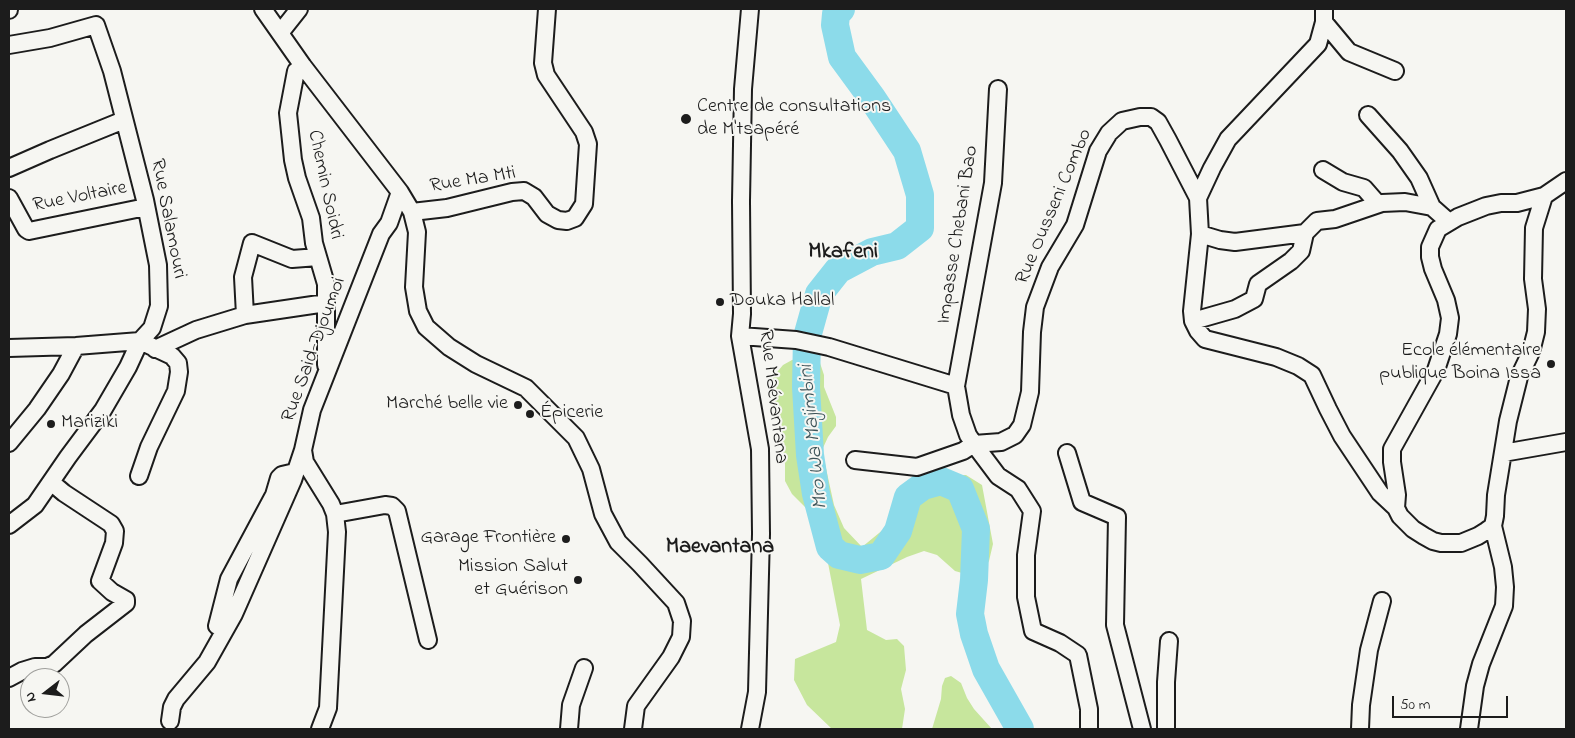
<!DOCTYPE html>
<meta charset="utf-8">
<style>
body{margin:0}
#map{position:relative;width:1575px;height:738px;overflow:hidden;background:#f6f6f2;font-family:"Indie Flower",sans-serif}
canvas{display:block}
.frame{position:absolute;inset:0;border:10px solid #1c1c1c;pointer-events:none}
.north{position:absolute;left:20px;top:668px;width:50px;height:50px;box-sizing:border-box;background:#f6f6f2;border:1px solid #9f9f9c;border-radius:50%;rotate:254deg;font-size:14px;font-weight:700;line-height:20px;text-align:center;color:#1c1c1c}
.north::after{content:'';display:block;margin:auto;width:18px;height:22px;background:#1c1c1c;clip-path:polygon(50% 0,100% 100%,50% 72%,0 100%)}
.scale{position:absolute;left:1392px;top:696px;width:116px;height:22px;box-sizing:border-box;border:2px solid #1c1c1c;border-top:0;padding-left:6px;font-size:15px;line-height:18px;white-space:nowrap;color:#1c1c1c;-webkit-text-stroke:4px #f6f6f2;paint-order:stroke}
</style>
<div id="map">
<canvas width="1575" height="738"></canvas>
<div class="frame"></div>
<div class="north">N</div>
<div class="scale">50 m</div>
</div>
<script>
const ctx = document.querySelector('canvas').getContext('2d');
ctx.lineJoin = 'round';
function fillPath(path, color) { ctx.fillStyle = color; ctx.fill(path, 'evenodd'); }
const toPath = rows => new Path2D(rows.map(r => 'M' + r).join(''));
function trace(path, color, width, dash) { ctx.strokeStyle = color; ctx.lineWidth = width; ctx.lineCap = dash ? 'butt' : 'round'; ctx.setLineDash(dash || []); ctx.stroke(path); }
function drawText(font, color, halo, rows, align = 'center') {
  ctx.font = font + ' "Indie Flower",sans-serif'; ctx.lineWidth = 4; ctx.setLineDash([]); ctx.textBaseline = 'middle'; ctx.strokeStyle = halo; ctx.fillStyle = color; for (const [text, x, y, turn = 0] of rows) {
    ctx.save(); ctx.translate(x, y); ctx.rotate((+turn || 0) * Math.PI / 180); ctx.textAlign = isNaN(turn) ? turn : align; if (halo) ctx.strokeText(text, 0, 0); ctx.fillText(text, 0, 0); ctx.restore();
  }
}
fillPath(toPath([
 [807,357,820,363,824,375,824,387,836,417,836,426,828,437,822,450,834,505,844,528,862,547,918,501,945,475,966,475,982,485,993,544,989,561,981,573,969,575,955,571,937,555,924,551,907,557,861,579,867,630,886,640,897,639,904,646,906,670,901,689,905,709,902,729,832,729,807,705,794,680,795,659,836,642,840,625,822,532,815,517,792,494,785,481,785,464,781,438,773,397,773,377,783,365,792,360],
 [951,676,961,683,967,698,974,709,992,729,932,729,941,699,942,686,945,678]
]), '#c7e69d');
trace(toPath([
 [841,9,836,14,835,25,842,57,872,98,907,151,920,195,920,228,897,246,872,252,838,270,819,294,807,337,806,387,810,455,816,494,830,547,839,555,860,560,881,556,898,531,908,497,923,486,941,481,960,489,976,529,974,580,970,614,974,634,986,669,1020,729]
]), '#8cdbea', 28);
const minor = toPath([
 [263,9,303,66,400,192,412,212,417,232,414,287,418,311,426,327,449,347,476,364,526,388,576,438,591,469,603,514,618,542,640,564,676,603,682,621,681,637,671,657,636,706,633,729],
 [9,10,9,9],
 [1324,22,1349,52,1395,71],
 [280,33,299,9],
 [9,45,50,38,96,25,112,71,145,200,158,265,159,306,152,328,140,341,128,367,103,410,68,457,35,505,9,525],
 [303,66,296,71,288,113,293,160,297,178,311,218,314,243,326,284,326,365],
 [1368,115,1400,151,1419,178,1432,207],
 [9,168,50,150,124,120],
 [1323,170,1343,182,1364,188,1378,204],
 [9,198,26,229,29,231,146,207],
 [1198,198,1212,168,1228,139,1318,44,1324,22,1324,9],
 [412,212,447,208,512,192,524,191,534,197,547,214,558,220,567,221,575,218,584,204,588,144,584,132,546,75,543,63,547,9],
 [1200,234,1220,240,1235,242,1305,233],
 [245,315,243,277,252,243,292,259,318,257],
 [1193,321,1235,309,1254,299,1258,284,1291,261,1301,251,1305,233,1317,221,1335,219,1382,203,1405,202,1432,207,1449,222],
 [740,336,796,340,829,347,956,386,961,415,968,435,974,444,1001,442,1015,435,1022,425,1030,392,1032,332,1035,307,1050,267,1075,225,1098,151,1109,133,1122,121,1140,117,1151,117,1158,122,1168,140,1198,198,1200,234,1192,311,1193,321,1198,331,1205,339,1276,357,1298,366,1312,375,1328,409,1342,436,1380,493,1396,508,1400,516,1413,529,1424,536,1433,541,1441,543,1461,543,1478,536,1486,531,1493,526,1495,516,1496,495,1508,421,1519,377,1531,352,1536,332,1537,309,1533,279,1534,228,1544,196,1566,181],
 [9,348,76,346,140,341,172,356,178,363,179,372,176,391,149,447,139,476],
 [155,349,196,330,245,315,326,303],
 [956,386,993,183,998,89],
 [9,443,37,409,61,374,76,346],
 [1067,453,1082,502,1117,517,1115,625,1142,729],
 [1503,453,1566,442],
 [855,460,917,467,963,451,974,444,998,476,1018,489,1032,511,1026,555,1026,597,1033,631,1060,643,1078,655,1089,709,1089,729],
 [1396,508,1397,495,1392,462,1392,449,1436,370,1448,334,1450,318,1446,300,1433,269,1430,257,1430,247,1438,229,1458,217,1486,206,1501,203,1517,203,1544,196],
 [335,514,385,505,392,506,397,511,428,640],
 [217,626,229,579,274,495,279,478,282,475,295,472],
 [9,678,22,671,35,667,47,667,54,664,86,634,126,603,126,600,112,592,100,581,114,543,115,531,111,524,64,493,51,482],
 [170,721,172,707,176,699,207,662,234,614,293,480,303,450],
 [320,729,328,708,337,532,335,514,331,504,305,462,303,450,312,410,381,234,389,223,400,192],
 [569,729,571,705,584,668],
 [750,729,757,692,761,534,760,449,740,336,742,314,741,201,743,89,750,9],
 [1166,729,1166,682,1169,641],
 [1360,729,1361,705,1369,650,1382,601],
 [1469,729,1475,686,1481,664,1504,606,1505,587,1503,567,1493,526]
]);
trace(minor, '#1c1c1c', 20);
trace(minor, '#f6f6f2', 16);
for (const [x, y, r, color] of [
 [686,119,6,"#1c1c1c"],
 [720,302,5,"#1c1c1c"],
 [1551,364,5,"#1c1c1c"],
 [518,405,5,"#1c1c1c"],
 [530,414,5,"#1c1c1c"],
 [51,424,5,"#1c1c1c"],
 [566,539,5,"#1c1c1c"],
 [578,580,5,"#1c1c1c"]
]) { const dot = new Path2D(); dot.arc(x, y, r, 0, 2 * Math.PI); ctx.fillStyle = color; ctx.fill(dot); trace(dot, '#f6f6f2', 2); }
drawText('20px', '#1c1c1c', '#f6f6f2', [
 ["Centre de consultations",697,108],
 ["de M'tsapéré",697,131],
 ["Douka Hallal",730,302],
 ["Ecole élémentaire",1541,352,"right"],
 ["publique Boina Issa",1541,375,"right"],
 ["Marché belle vie",508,405,"right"],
 ["Épicerie",540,414],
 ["Mariziki",61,424],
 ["Garage Frontière",556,539,"right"],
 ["Mission Salut",568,568,"right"],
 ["et Guérison",568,591,"right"]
], 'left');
drawText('20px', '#1c1c1c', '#f6f6f2', [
 ["Rue Ma Mti",473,181,-9],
 ["Chemin Soidri",324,185,78],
 ["Rue Voltaire",80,198,-11],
 ["Rue Ousseni Combo",1055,207,-67],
 ["Rue Salamouri",167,219,79],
 ["Impasse Chebani Bao",959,235,-81],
 ["Rue Said-Djoumoi",315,350,-70],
 ["Rue Maévantana",772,397,83]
]);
drawText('italic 21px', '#3e555a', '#f6f6f2', [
 ["Mro Wa Majimbini",815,437,-96]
]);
drawText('bold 22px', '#1c1c1c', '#f6f6f2', [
 ["Mkafeni",843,253],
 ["Maevantana",720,548]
]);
</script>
